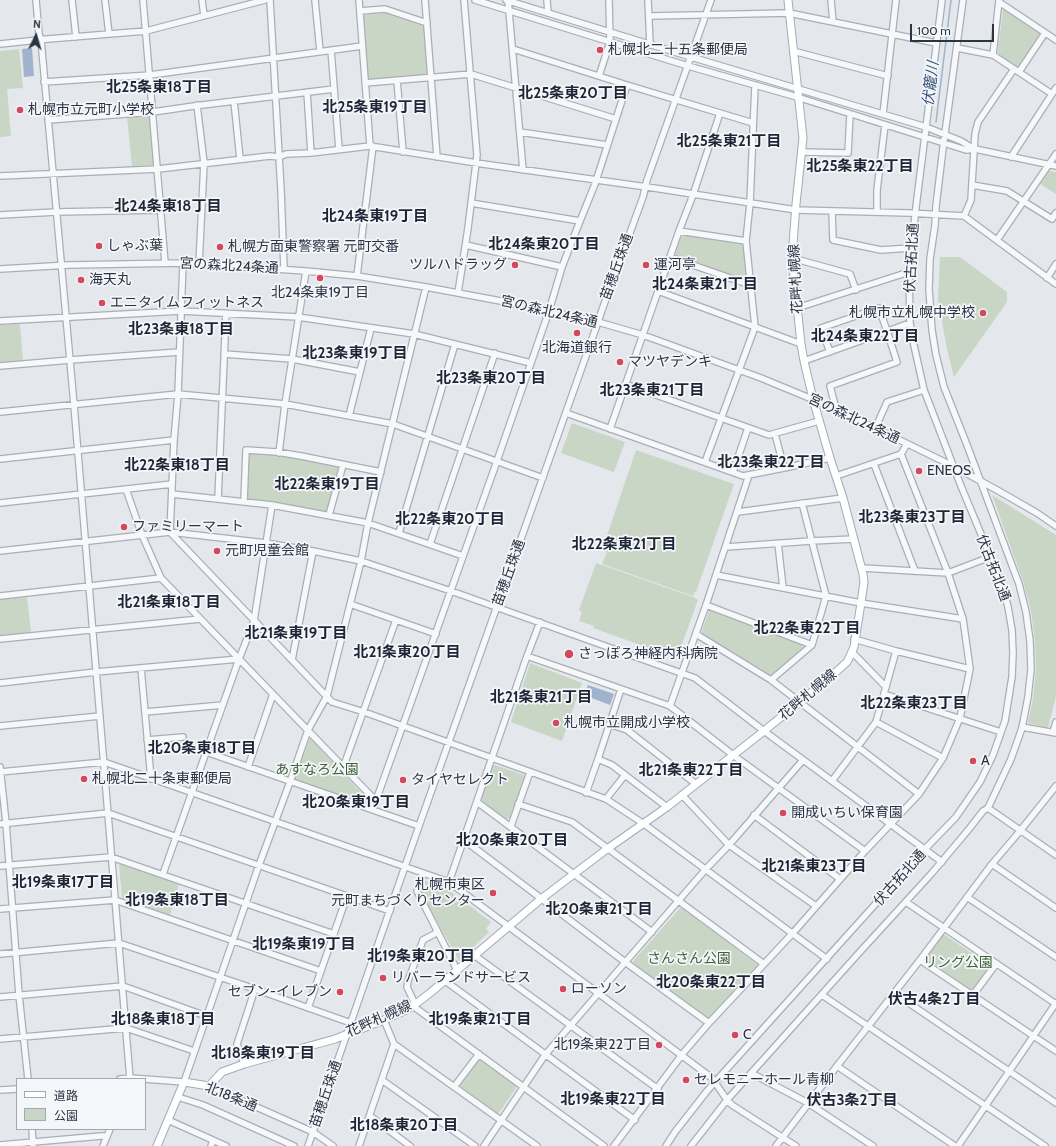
<!DOCTYPE html>
<meta charset="utf-8">
<style>
body{margin:0}
#map{position:relative;width:1056px;height:1146px;overflow:hidden;background:#e4e7ec;font-family:Cabin,"Noto Sans JP",sans-serif}
canvas{display:block}
.legend{position:absolute;left:16px;top:1078px;width:130px;height:52px;box-sizing:border-box;background:#f4f6f9;border:1px solid #a4a8b1;margin:0;padding:5px 7px;list-style:none;font-size:12px;color:#2b3445}
.legend li{display:flex;align-items:center;gap:8px;height:20px}
.legend b{width:20px;border:1px solid #a4a8b1}
.north{position:absolute;left:16px;top:16px;width:40px;height:40px;-webkit-text-stroke:3px #f4f6f9;paint-order:stroke;rotate:5deg;font-size:11px;font-weight:700;line-height:16px;text-align:center;color:#2b3445}
.north::after{content:'';display:block;margin:auto;width:14px;height:18px;background:#2b3445;clip-path:polygon(50% 0,100% 100%,50% 72%,0 100%)}
.scale{position:absolute;left:910px;top:24px;width:84px;height:18px;box-sizing:border-box;border:2px solid #2b3445;border-top:0;padding-left:5px;font-size:12px;line-height:14px;white-space:nowrap;color:#2b3445;-webkit-text-stroke:3px #f4f6f9;paint-order:stroke}
</style>
<div id="map">
<canvas width="1056" height="1146"></canvas>
<ul class="legend">
<li><b style="height:5px;background:#fff"></b>道路</li>
<li><b style="height:11px;background:#c9d6c5"></b>公園</li>
</ul>
<div class="north">N</div>
<div class="scale">100 m</div>
</div>
<script>
const ctx = document.querySelector('canvas').getContext('2d');
ctx.lineJoin = 'round';
function fillPath(path, color) { ctx.fillStyle = color; ctx.fill(path, 'evenodd'); }
const toPath = rows => new Path2D(rows.map(r => 'M' + r).join(''));
function trace(path, color, width, dash) { ctx.strokeStyle = color; ctx.lineWidth = width; ctx.lineCap = dash ? 'butt' : 'round'; ctx.setLineDash(dash || []); ctx.stroke(path); }
function drawText(font, color, halo, rows, align = 'center') {
  ctx.font = font + ' Cabin,"Noto Sans JP",sans-serif'; ctx.lineWidth = 3.5; ctx.setLineDash([]); ctx.textBaseline = 'middle'; ctx.strokeStyle = halo; ctx.fillStyle = color; for (const [text, x, y, turn = 0] of rows) {
    ctx.save(); ctx.translate(x, y); ctx.rotate((+turn || 0) * Math.PI / 180); ctx.textAlign = isNaN(turn) ? turn : align; if (halo) ctx.strokeText(text, 0, 0); ctx.fillText(text, 0, 0); ctx.restore();
  }
}
fillPath(toPath([
 [1006,9,1041,33,1042,37,1021,67,1018,68,1000,55,998,52,1003,10],
 [385,13,424,26,427,73,426,75,370,79,368,78,363,17,365,15],
 [19,49,23,88,7,89,11,136,0,137,0,51],
 [147,116,150,118,154,163,152,165,132,166,127,117],
 [1049,171,1056,172,1056,194,1040,184],
 [684,235,742,244,744,246,746,278,744,281,677,256,675,253,681,237],
 [940,257,960,257,1007,292,1007,302,954,377,947,349,938,300],
 [20,324,23,361,0,363,0,325],
 [572,423,625,442,614,472,561,453],
 [636,450,734,484,696,592,695,591,693,596,602,564,607,552,602,550],
 [251,453,277,455,337,466,338,468,328,511,326,512,267,501,248,499,247,498,249,454],
 [992,495,1056,535,1056,696,1048,728,1028,723,1033,699,1036,669,1035,642,1031,611,1023,581],
 [596,563,693,597,698,600,677,658,593,628,594,626,579,621,582,612,579,610],
 [27,597,31,633,0,636,0,599],
 [709,611,711,611,802,645,803,648,772,675,769,675,760,668,702,635,701,633],
 [530,663,582,683,562,741,511,722],
 [309,739,311,739,371,803,370,806,294,780],
 [493,765,495,765,524,775,525,777,510,818,506,819,482,801,481,798],
 [120,864,179,884,170,915,123,899,122,897,119,865],
 [424,880,447,889,491,922,486,929,489,932,459,961,420,891],
 [680,908,682,908,758,965,758,967,711,1019,708,1018,633,963,634,960],
 [943,935,945,935,990,966,990,968,973,990,971,990,926,959,926,957],
 [478,1058,516,1086,516,1088,499,1113,497,1114,459,1085]
]), '#c9d6c5');
fillPath(toPath([
 [32,48,34,76,24,77,22,49],
 [588,685,614,694,610,705,584,695]
]), '#9fb4cc');
trace(toPath([
 [936,122,951,0]
]), '#9fb4cc', 1.5);
const minor = toPath([
 [36,0,39,34,41,40,74,405,130,1079],
 [72,0,76,37],
 [105,0,109,34],
 [143,0,165,263],
 [202,0,204,16],
 [270,0,281,190,284,269],
 [315,0,320,51],
 [359,0,370,146],
 [425,0,437,157],
 [475,0,688,66,797,97,966,150,975,149,1056,166],
 [506,0,691,57,926,127,961,141,974,149],
 [508,0,523,170],
 [547,0,548,13],
 [648,0,650,45],
 [831,0,833,22],
 [999,2,1056,40],
 [360,11,385,9,427,23],
 [650,16,789,13,936,43],
 [0,44,48,39,146,31,265,0],
 [957,48,993,55,1052,94],
 [513,49,627,85,753,123],
 [331,50,339,149],
 [793,51,888,76],
 [993,55,999,0],
 [1019,72,1045,33],
 [599,76,610,42,609,0],
 [397,80,403,152],
 [44,82,150,75,362,46],
 [365,83,471,74,616,119],
 [307,92,311,153],
 [234,101,240,159],
 [197,105,204,163,199,264],
 [883,114,896,0],
 [48,120,153,112,194,106,334,89],
 [520,132,607,145],
 [801,152,848,153,850,114],
 [1011,157,1056,88],
 [0,176,158,169,270,156,279,157,286,154,311,153,370,146,483,164,654,188,796,210,909,213,964,216,1056,284],
 [972,185,1007,191,1052,219,1056,213],
 [471,203,580,221],
 [832,211,833,240,881,250,911,248],
 [877,212,877,190,885,125],
 [0,215,56,212,160,210],
 [964,216,971,200,975,134,978,122,1014,69],
 [679,231,746,241],
 [997,240,1056,154],
 [466,245,562,267],
 [670,257,750,285],
 [792,258,850,274,856,290],
 [183,263,178,394,174,440,170,532,332,702,364,712,606,799,644,824,827,959],
 [0,269,69,265,183,263,306,271,357,276,426,287,506,302,598,322,643,335,761,378,836,409,953,466,997,490,1037,513,1056,526],
 [357,276,373,146],
 [1047,278,1056,264],
 [658,291,801,344],
 [458,293,468,228,477,155,464,0],
 [797,308,909,272],
 [0,321,181,311,298,317,414,334,531,363],
 [830,352,821,328,879,308,887,331,897,362,830,386,836,409],
 [224,354,292,359,360,372],
 [804,361,910,323],
 [0,366,70,360,179,352],
 [625,384,769,435,819,421],
 [0,412,178,394,285,404,393,424,543,478],
 [566,413,743,476,784,468,830,458],
 [349,416,371,328],
 [875,428,879,420,887,402,924,390],
 [610,429,679,231,693,195,720,113],
 [775,434,784,468],
 [279,453,285,404,306,271],
 [0,459,174,440],
 [705,462,755,327,746,241,750,203,755,85],
 [874,464,915,571],
 [733,472,748,428],
 [836,476,901,454],
 [126,489,142,535,161,578,376,801],
 [172,494,272,505,368,523,463,556],
 [218,499,226,313],
 [244,502,246,450,277,452,301,456,381,472],
 [0,503,172,484],
 [738,512,843,498],
 [329,515,343,465],
 [399,533,455,344],
 [778,543,783,588],
 [430,544,495,353],
 [726,547,811,541,854,539],
 [0,551,170,532,266,543,313,551,361,561,451,591,695,678,764,731,942,862],
 [862,568,948,573,990,557],
 [716,575,861,603,963,619],
 [0,596,161,578],
 [350,604,436,634],
 [706,605,812,645],
 [696,634,771,680,919,794],
 [0,639,200,619],
 [854,639,896,651,970,669],
 [852,652,886,687],
 [527,656,670,706,733,755,865,851],
 [292,660,313,551],
 [141,668,151,779],
 [771,680,812,645,826,596,802,503],
 [0,683,96,672,239,659],
 [621,689,598,759,612,765,667,807],
 [884,694,1001,732],
 [670,706,706,605,749,475],
 [145,712,223,705],
 [876,722,943,758],
 [609,724,627,730,696,784],
 [0,726,100,716],
 [1022,727,1056,733],
 [1053,732,1056,722],
 [147,740,183,737],
 [206,752,419,826],
 [0,767,6,823,19,995,28,1079],
 [248,767,273,694],
 [343,768,396,620],
 [0,772,104,762,449,882,712,1078,727,1100,732,1105,796,1146],
 [832,781,876,722,896,651],
 [586,793,598,759],
 [682,795,729,845,816,906],
 [606,799,625,775],
 [477,802,652,932],
 [518,804,572,822,764,964],
 [988,808,1056,855],
 [373,809,497,461,549,311,562,267,580,221,595,184,627,85],
 [754,815,840,879],
 [0,824,108,813,390,911],
 [511,826,530,772],
 [464,840,625,962,709,1023],
 [992,864,1056,908],
 [0,866,111,857,334,934],
 [423,873,417,891,457,970],
 [163,874,239,659,254,621,272,505],
 [449,882,527,656,540,622],
 [967,897,1056,957],
 [906,902,1056,1004],
 [0,909,115,900,321,971],
 [0,954,119,943,255,989,351,1023],
 [474,955,658,1089],
 [920,960,1056,1051],
 [444,980,635,1120],
 [894,993,1056,1103],
 [822,995,1045,1146],
 [973,995,996,964],
 [0,997,123,986,206,1016],
 [415,1004,407,987,408,981,423,940,438,932],
 [413,1006,604,1146],
 [308,1008,347,896],
 [384,1020,394,1044,537,1146],
 [0,1039,126,1028,194,1051],
 [244,1064,237,1044,255,989],
 [837,1066,955,1146],
 [751,1073,808,1103,873,1146],
 [120,1079,131,1078,184,1082,259,865,290,782,308,730,327,696,361,561,368,523,426,287],
 [382,1080,475,1146],
 [209,1086,313,1132,333,1146],
 [454,1087,479,1054],
 [0,1090,17,1089],
 [178,1097,203,1105,294,1146],
 [370,1116,410,1146],
 [168,1120,226,1146],
 [32,1129,33,1145],
 [0,1145,101,1136,107,1136],
 [103,1146,110,1129],
 [211,1146,213,1140],
 [308,1146,419,826,598,322,602,310,643,197,647,180,711,0],
 [359,1146,394,1044],
 [484,1146,545,1055,705,870,729,845,803,760],
 [614,1146,684,1052,709,1023,792,934,865,851,919,794,943,758,960,718,970,669,963,619,948,573,901,454,907,444],
 [666,1146,675,1132,707,1091,925,849,956,817,980,782,993,755,1005,721,1012,677,1013,653,1012,630,1008,607,1003,587,961,486,924,390,913,341,910,323,909,272,916,207,942,0],
 [691,1146,727,1100,858,954,932,873,969,829,983,811,988,808,1011,759,1022,728,1028,697,1031,669,1030,641,1026,612,1019,584,967,445,944,387,936,355,932,330,929,289,930,259,935,225,936,206,943,148,963,0],
 [776,1146,837,1066,920,960,992,864,1020,831,1056,786],
 [958,1146,1056,1003]
]);
const major = toPath([
 [157,1146,184,1082,209,1086,222,1072,244,1064,335,1039,384,1020,402,1012,413,1006,430,993,541,899,607,849,667,807,764,731,836,672,847,662,850,656,854,647,861,603,864,582,863,574,843,498,830,458,813,399,804,361,801,344,792,258,796,204,803,138,788,0]
]);
trace(minor, '#a9aeb7', 8);
trace(major, '#a3abb8', 9);
trace(minor, '#f7f8fa', 5.5);
trace(major, '#fff', 7);
for (const [x, y, r, color] of [
 [600,50,4,"#d1495b"],
 [20,110,4,"#d1495b"],
 [99,246,4,"#d1495b"],
 [220,247,4,"#d1495b"],
 [515,265,4,"#d1495b"],
 [646,265,4,"#d1495b"],
 [320,278,4,"#d1495b"],
 [81,280,4,"#d1495b"],
 [102,303,4,"#d1495b"],
 [983,313,4,"#d1495b"],
 [577,333,4,"#d1495b"],
 [620,362,4,"#d1495b"],
 [919,471,4,"#d1495b"],
 [124,527,4,"#d1495b"],
 [217,551,4,"#d1495b"],
 [569,654,5,"#d1495b"],
 [556,723,4,"#d1495b"],
 [973,761,4,"#d1495b"],
 [84,779,4,"#d1495b"],
 [403,780,4,"#d1495b"],
 [783,813,4,"#d1495b"],
 [493,893,4,"#d1495b"],
 [383,978,4,"#d1495b"],
 [563,989,4,"#d1495b"],
 [340,992,4,"#d1495b"],
 [735,1035,4,"#d1495b"],
 [659,1045,4,"#d1495b"],
 [686,1080,4,"#d1495b"]
]) { const dot = new Path2D(); dot.arc(x, y, r, 0, 2 * Math.PI); ctx.fillStyle = color; ctx.fill(dot); trace(dot, '#f4f6f9', 1.5); }
drawText('14px', '#2b3445', '#f4f6f9', [
 ["札幌北二十五条郵便局",608,50],
 ["札幌市立元町小学校",28,110],
 ["しゃぶ葉",107,246],
 ["札幌方面東警察署 元町交番",228,247],
 ["ツルハドラッグ",507,265,"right"],
 ["運河亭",654,265],
 ["海天丸",89,280],
 ["北24条東19丁目",320,293,"center"],
 ["エニタイムフィットネス",110,303],
 ["札幌市立札幌中学校",975,313,"right"],
 ["北海道銀行",577,348,"center"],
 ["マツヤデンキ",628,362],
 ["ENEOS",927,471],
 ["ファミリーマート",132,527],
 ["元町児童会館",225,551],
 ["さっぽろ神経内科病院",578,654],
 ["札幌市立開成小学校",564,723],
 ["A",981,761],
 ["札幌北二十条東郵便局",92,779],
 ["タイヤセレクト",411,780],
 ["開成いちい保育園",791,813],
 ["札幌市東区",485,885,"right"],
 ["元町まちづくりセンター",485,901,"right"],
 ["リバーランドサービス",391,978],
 ["ローソン",571,989],
 ["セブン-イレブン",332,992,"right"],
 ["C",743,1035],
 ["北19条東22丁目",651,1045,"right"],
 ["セレモニーホール青柳",694,1080]
], 'left');
drawText('14px', '#2b3445', '#f4f6f9', [
 ["伏古拓北通",912,258,-87],
 ["宮の森北24条通",229,266,3],
 ["苗穂丘珠通",617,267,-70],
 ["花畔札幌線",796,279,-93],
 ["宮の森北24条通",549,312,13],
 ["宮の森北24条通",854,419,25],
 ["伏古拓北通",993,568,69],
 ["苗穂丘珠通",509,573,-70],
 ["花畔札幌線",808,695,-40],
 ["伏古拓北通",900,878,-48],
 ["花畔札幌線",379,1019,-24],
 ["苗穂丘珠通",326,1094,-71],
 ["北18条通",231,1097,22]
]);
drawText('14px', '#3f6138', '#f4f6f9', [
 ["あすなろ公園",317,770],
 ["さんさん公園",689,959],
 ["リング公園",958,963]
]);
drawText('italic 15px', '#34527a', '#f4f6f9', [
 ["伏籠川",931,84,-83]
]);
drawText('bold 15px', '#1d2536', '#f4f6f9', [
 ["北25条東18丁目",159,88],
 ["北25条東20丁目",573,94],
 ["北25条東19丁目",375,108],
 ["北25条東21丁目",729,142],
 ["北25条東22丁目",860,167],
 ["北24条東18丁目",168,207],
 ["北24条東19丁目",375,217],
 ["北24条東20丁目",544,245],
 ["北24条東21丁目",705,285],
 ["北23条東18丁目",181,330],
 ["北24条東22丁目",865,337],
 ["北23条東19丁目",355,354],
 ["北23条東20丁目",491,379],
 ["北23条東21丁目",652,391],
 ["北23条東22丁目",771,463],
 ["北22条東18丁目",177,466],
 ["北22条東19丁目",327,485],
 ["北23条東23丁目",912,518],
 ["北22条東20丁目",450,520],
 ["北22条東21丁目",624,545],
 ["北21条東18丁目",169,603],
 ["北22条東22丁目",807,629],
 ["北21条東19丁目",296,634],
 ["北21条東20丁目",407,653],
 ["北21条東21丁目",541,698],
 ["北22条東23丁目",914,704],
 ["北20条東18丁目",202,749],
 ["北21条東22丁目",691,771],
 ["北20条東19丁目",356,803],
 ["北20条東20丁目",512,841],
 ["北21条東23丁目",814,867],
 ["北19条東17丁目",63,883],
 ["北19条東18丁目",177,901],
 ["北20条東21丁目",599,910],
 ["北19条東19丁目",304,945],
 ["北19条東20丁目",421,957],
 ["北20条東22丁目",711,983],
 ["伏古4条2丁目",934,1000],
 ["北18条東18丁目",163,1020],
 ["北19条東21丁目",480,1020],
 ["北18条東19丁目",263,1054],
 ["北19条東22丁目",613,1100],
 ["伏古3条2丁目",852,1101],
 ["北18条東20丁目",404,1126]
]);
</script>
